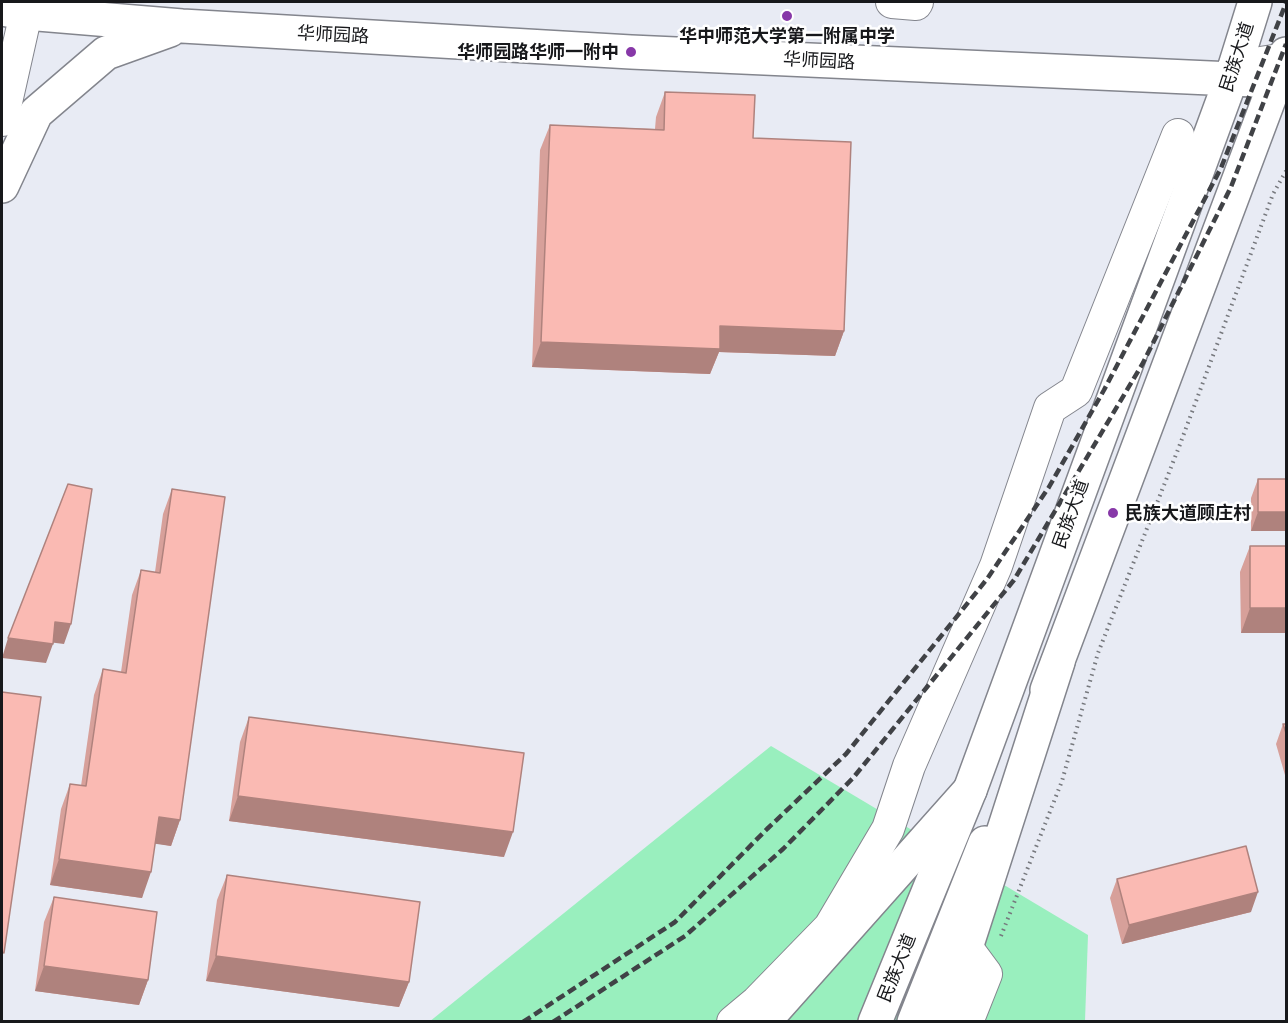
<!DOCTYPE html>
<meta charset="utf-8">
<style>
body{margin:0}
#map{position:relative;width:1288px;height:1023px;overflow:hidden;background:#e8ebf4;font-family:"Playfair Display",serif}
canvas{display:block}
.frame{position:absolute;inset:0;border:3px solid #17181b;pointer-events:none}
</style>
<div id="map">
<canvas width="1288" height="1023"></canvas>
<div class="frame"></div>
</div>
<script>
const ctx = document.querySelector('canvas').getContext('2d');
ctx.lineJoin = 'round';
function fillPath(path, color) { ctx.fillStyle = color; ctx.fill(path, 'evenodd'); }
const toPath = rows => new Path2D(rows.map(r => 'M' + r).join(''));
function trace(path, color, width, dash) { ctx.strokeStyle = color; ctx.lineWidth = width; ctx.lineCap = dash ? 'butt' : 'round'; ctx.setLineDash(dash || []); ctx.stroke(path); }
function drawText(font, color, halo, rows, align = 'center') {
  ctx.font = font + ' "Playfair Display","Noto Sans SC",serif'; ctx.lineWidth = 5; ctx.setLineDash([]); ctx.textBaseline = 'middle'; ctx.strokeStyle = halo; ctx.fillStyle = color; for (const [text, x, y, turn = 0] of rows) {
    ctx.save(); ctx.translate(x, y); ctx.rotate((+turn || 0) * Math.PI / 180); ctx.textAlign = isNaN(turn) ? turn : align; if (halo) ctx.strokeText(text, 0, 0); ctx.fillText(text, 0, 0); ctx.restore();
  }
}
fillPath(toPath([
 [771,746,1088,935,1085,1021,429,1022]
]), '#99efbe');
const minor = toPath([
 [892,2,916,4,917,2],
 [1235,67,1286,59],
 [2,120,26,13,26,2],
 [966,947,986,974,967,1022],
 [733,1022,757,1002,830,927,888,829,909,766,996,566,1050,408,1076,391,1178,135]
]);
const major = toPath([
 [2,9,26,13,182,26,631,52,1277,81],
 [2,186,36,113,106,53,170,30],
 [1047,690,1286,54],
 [875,1022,970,790,1231,79,1255,2],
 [914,1022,985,843]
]);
const highway = toPath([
 [761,1022,775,1009,970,790],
 [942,1022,1058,662]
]);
trace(minor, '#83858d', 34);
trace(major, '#83858d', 36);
trace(highway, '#83858d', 36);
trace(toPath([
 [1001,936,1062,781,1098,653,1179,447,1273,194,1286,171]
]), '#76787d', 4, [1.5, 4.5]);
trace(minor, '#fff', 32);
trace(major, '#fff', 33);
trace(highway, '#fff', 33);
trace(toPath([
 [523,1022,675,922,767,829,846,754,987,579,1049,487,1104,390,1221,168,1286,3],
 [553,1022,685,936,783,849,853,778,1014,580,1143,363,1231,187,1286,44]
]), '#404246', 4.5, [9, 4.5]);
fillPath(toPath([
 [665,92,753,138,844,331,835,356,719,352,710,374,532,367,540,150,550,125,655,129,656,117],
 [1258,479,1287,479,1287,531,1251,531,1251,498],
 [172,489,180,820,171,846,155,843,142,898,50,885,61,809,70,784,81,786,94,695,103,669,121,672,132,595,141,570,155,572,163,514],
 [1250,546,1287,546,1287,633,1241,633,1240,572],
 [249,717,504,857,229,821,240,742],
 [1283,724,1287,724,1287,782,1276,744],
 [227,875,409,982,399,1007,206,981,217,900],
 [1117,879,1251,912,1122,944,1110,898],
 [54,897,148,980,139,1005,35,991,44,922]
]), '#d7a09a');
fillPath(toPath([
 [720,326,844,331,835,356,719,352,710,374,532,367,541,342],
 [1258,512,1287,512,1287,531,1251,531],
 [1250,608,1287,608,1287,633,1241,633],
 [55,622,71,624,64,644,48,642],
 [8,638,53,644,46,663,2,658],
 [238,796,513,832,504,857,229,821],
 [159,817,180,820,171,846,150,843],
 [59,859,151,872,142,898,50,885],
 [1258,892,1251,912,1122,944,1129,925],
 [216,956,409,982,399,1007,206,981],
 [44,966,148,980,139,1005,35,991]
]), '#af827d');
const building = toPath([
 [665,92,755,95,753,138,851,142,844,331,720,326,720,349,541,342,550,125,664,130,665,92],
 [1258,479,1287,479,1287,512,1258,512,1258,479],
 [68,484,92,489,71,624,55,622,53,644,8,638,68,484],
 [172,489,225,497,180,820,159,817,151,872,59,859,70,784,86,786,103,669,126,673,141,570,160,573,172,489],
 [1250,546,1287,546,1287,608,1250,608,1250,546],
 [2,692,41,697,4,953,2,952,2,692],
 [249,717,524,753,513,832,238,796,249,717],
 [1283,724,1287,724,1287,736,1283,724],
 [1246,846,1258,892,1129,925,1117,879,1246,846],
 [227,875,420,902,409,982,216,956,227,875],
 [54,897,157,912,148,980,44,966,54,897]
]);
fillPath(building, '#fabab3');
trace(building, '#af827d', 1.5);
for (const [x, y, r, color] of [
 [787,16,6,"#8738a8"],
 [631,52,6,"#8738a8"],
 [1113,513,6,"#8738a8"]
]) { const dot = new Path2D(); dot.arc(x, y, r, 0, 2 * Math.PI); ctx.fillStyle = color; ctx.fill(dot); trace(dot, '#fff', 2); }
drawText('18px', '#17181b', '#fff', [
 ["华师园路",333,35,3],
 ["民族大道",1237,57,-72],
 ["华师园路",819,61,3],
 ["民族大道",1071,514,-70],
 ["民族大道",897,968,-68]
]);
drawText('bold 18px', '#17181b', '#fff', [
 ["华中师范大学第一附属中学",787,36],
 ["华师园路华师一附中",619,52,"right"],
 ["民族大道顾庄村",1125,513,"left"]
]);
</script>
